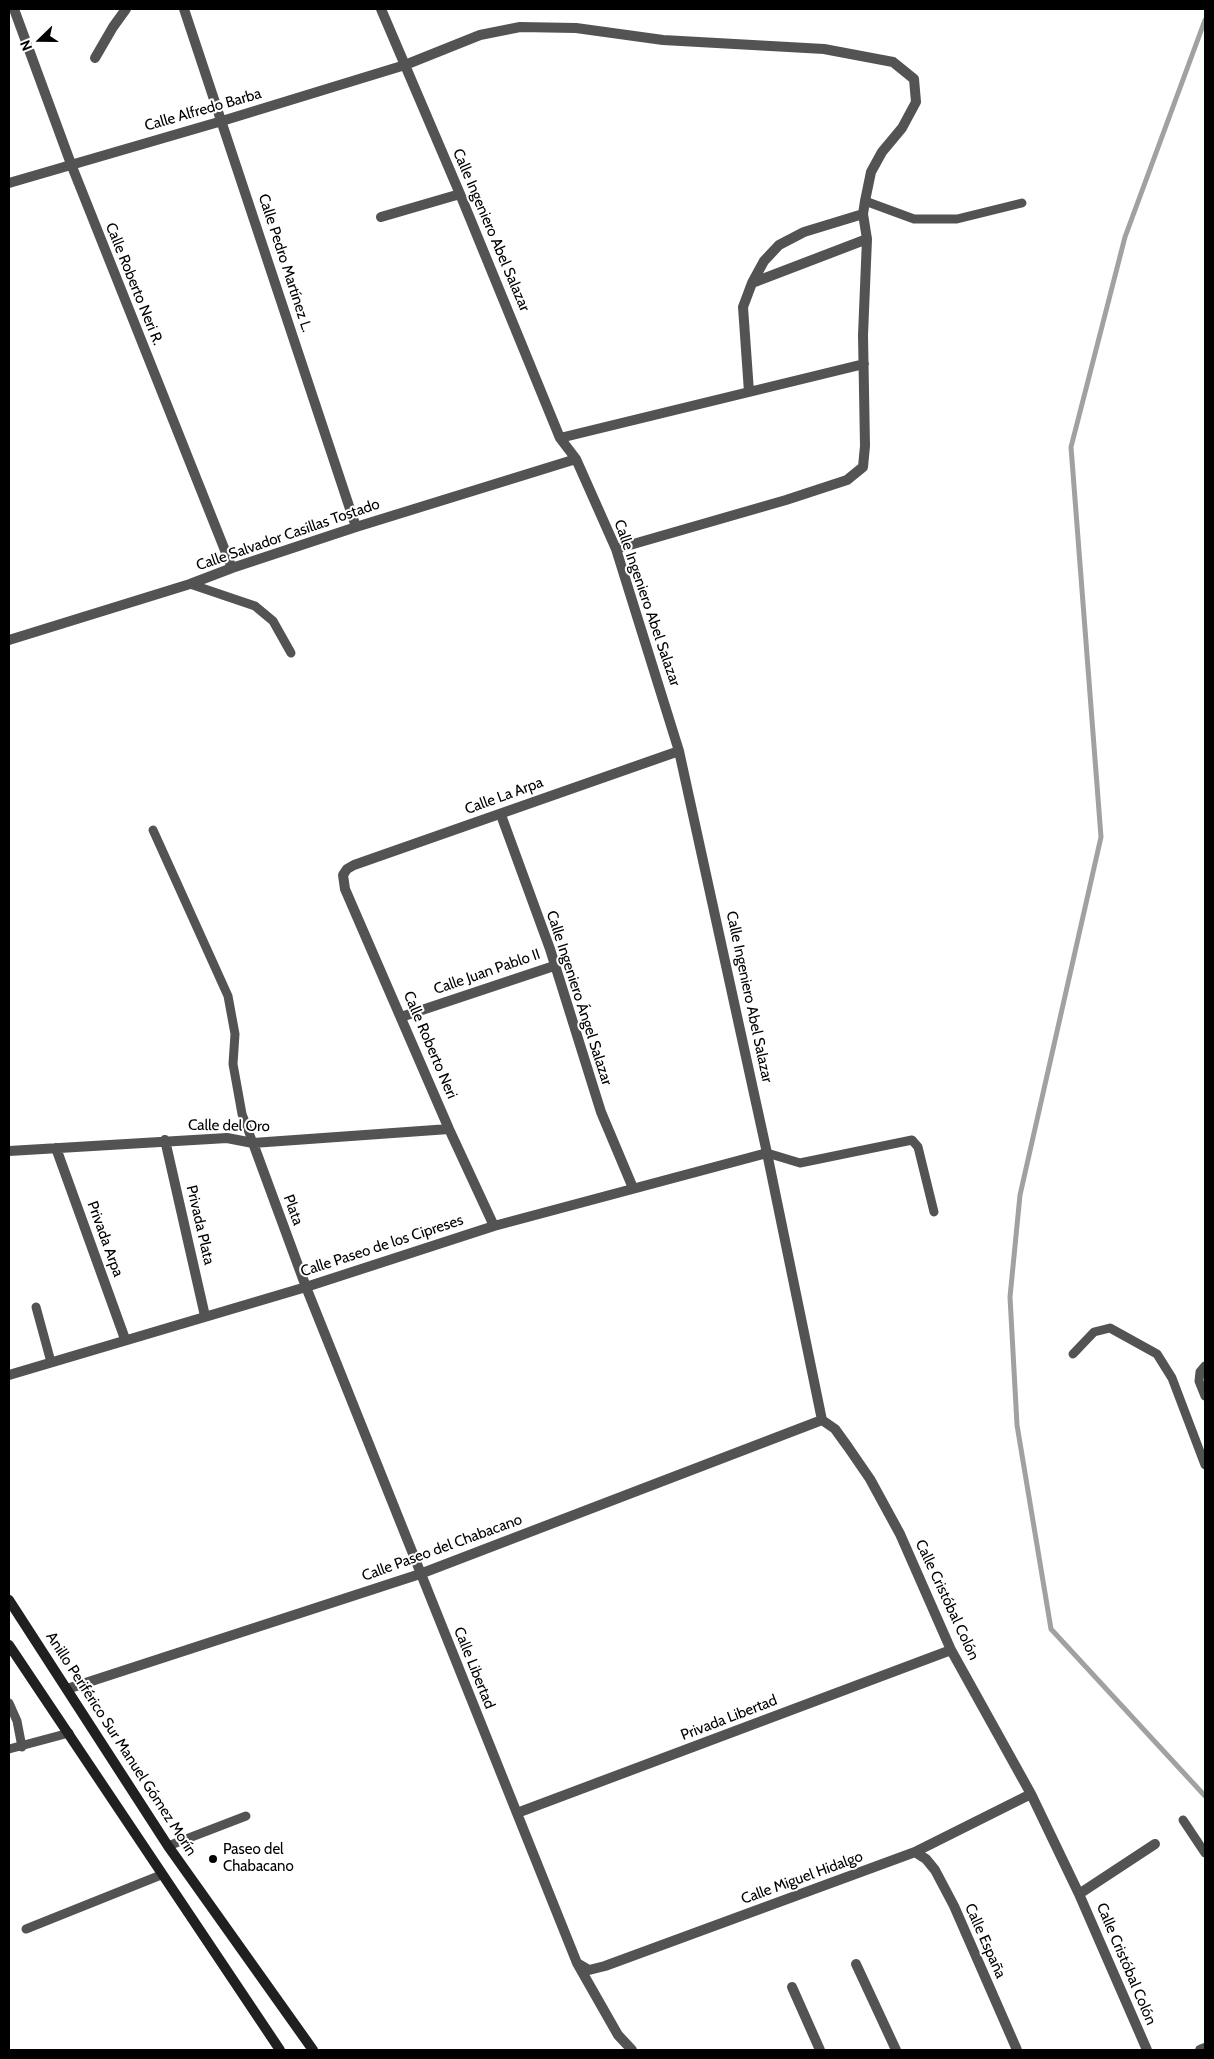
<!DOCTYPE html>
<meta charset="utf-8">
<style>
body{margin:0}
#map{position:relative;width:1214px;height:2059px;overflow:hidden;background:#fff;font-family:Cabin,sans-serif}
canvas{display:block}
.frame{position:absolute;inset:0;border:10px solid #000;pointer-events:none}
.north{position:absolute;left:15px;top:15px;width:50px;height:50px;-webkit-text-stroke:4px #fff;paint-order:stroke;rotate:248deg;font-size:14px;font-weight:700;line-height:20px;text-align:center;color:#000}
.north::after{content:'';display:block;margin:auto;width:18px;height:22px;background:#000;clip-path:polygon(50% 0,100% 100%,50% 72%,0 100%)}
</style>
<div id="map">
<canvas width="1214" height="2059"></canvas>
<div class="frame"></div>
<div class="north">N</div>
</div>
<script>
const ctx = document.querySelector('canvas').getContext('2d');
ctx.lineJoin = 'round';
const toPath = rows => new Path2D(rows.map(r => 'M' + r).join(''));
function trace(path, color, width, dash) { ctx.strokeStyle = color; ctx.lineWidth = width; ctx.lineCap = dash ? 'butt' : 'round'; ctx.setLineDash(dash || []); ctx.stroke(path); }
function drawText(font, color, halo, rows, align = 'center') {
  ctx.font = font + ' Cabin,sans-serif'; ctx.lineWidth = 4; ctx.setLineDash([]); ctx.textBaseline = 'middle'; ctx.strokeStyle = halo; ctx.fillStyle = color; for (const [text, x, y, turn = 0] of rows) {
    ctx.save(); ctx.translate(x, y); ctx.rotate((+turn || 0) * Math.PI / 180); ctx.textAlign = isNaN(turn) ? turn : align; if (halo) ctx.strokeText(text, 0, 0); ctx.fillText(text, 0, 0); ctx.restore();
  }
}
trace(toPath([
 [1205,20,1125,237,1071,447,1101,837,1020,1195,1010,1297,1017,1425,1051,1629,1205,1796]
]), '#a1a1a1', 5);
trace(toPath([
 [865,201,914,219,957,219,1022,203],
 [190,584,255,606,273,621,291,653],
 [153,830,228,996,235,1034,233,1064,242,1114,253,1143],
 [767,1153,800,1163,912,1140,918,1147,934,1212],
 [36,1307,51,1362],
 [1073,1354,1094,1332,1110,1328,1157,1354,1172,1378,1205,1465],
 [1205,1366,1200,1372,1199,1381,1205,1396],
 [9,1703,17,1721,22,1747],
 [9,1749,69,1733],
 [1183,1820,1205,1853],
 [168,1846,246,1816],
 [26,1929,161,1875]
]), '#535353', 9);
trace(toPath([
 [14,9,71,164,232,568],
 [184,9,356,527],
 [381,9,460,194,560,438,576,459,616,549,679,751,767,1153,822,1420,835,1429,848,1447,870,1479,900,1534,951,1650,1031,1794,1079,1894,1147,2050],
 [95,58,113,27,126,9],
 [9,183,222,121,405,65,480,35,520,27,576,28,663,40,824,49,893,62,914,79,916,102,902,128,882,152,871,172,865,201,863,214,867,239,863,335,865,446,863,467,847,480,786,500,616,549],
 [381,217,460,194],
 [752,283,764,261,779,245,804,232,863,214],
 [749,392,743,307,752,283,867,239],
 [560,438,864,364],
 [9,640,190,584,232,568,356,527,576,459],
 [501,815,550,949,601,1112,633,1188],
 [401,1017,554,966],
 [165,1140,205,1316],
 [253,1143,306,1287,577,1963,618,2035,632,2050],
 [56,1148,125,1339],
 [9,1151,227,1138,253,1143,449,1129],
 [494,1226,449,1129,345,889,343,875,347,869,354,865,679,751],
 [9,1375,306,1287,494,1226,767,1153],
 [67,1689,420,1574,822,1420],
 [517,1813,951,1650],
 [915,1852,926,1859,935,1870,954,1906,1017,2050],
 [1079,1894,1155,1844],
 [577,1963,589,1970,605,1966,915,1852,1031,1794],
 [856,1964,896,2050],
 [792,1987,820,2050],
 [1200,2050,1205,2048]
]), '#535353', 10);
trace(toPath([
 [9,1600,168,1846,313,2050],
 [9,1645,280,2050]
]), '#202020', 10);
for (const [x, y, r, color] of [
 [213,1859,5,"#000"]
]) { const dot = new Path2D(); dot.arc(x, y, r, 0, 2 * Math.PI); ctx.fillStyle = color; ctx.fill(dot); trace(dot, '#fff', 2); }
drawText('15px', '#000', '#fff', [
 ["Calle Alfredo Barba",203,110,-16],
 ["Calle Ingeniero Abel Salazar",491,230,67],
 ["Calle Pedro Martínez L.",285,263,72],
 ["Calle Roberto Neri R.",134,284,68],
 ["Calle Salvador Casillas Tostado",288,535,-19],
 ["Calle Ingeniero Abel Salazar",647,603,71],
 ["Calle La Arpa",504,796,-20],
 ["Calle Juan Pablo II",487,972,-19],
 ["Calle Ingeniero Abel Salazar",749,997,78],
 ["Calle Ingeniero Ángel Salazar",579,998,72],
 ["Calle Roberto Neri",430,1045,67],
 ["Calle del Oro",229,1126,1],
 ["Plata",293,1210,70],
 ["Privada Plata",200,1225,77],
 ["Privada Arpa",105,1239,70],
 ["Calle Paseo de los Cipreses",382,1246,-18],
 ["Calle Paseo del Chabacano",442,1548,-20],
 ["Calle Cristóbal Colón",947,1600,65],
 ["Calle Libertad",474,1668,68],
 ["Privada Libertad",729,1718,-21],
 ["Anillo Periférico Sur Manuel Gómez Morín",121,1744,57],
 ["Calle Miguel Hidalgo",802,1878,-20],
 ["Calle España",985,1941,66],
 ["Calle Cristóbal Colón",1126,1964,67]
]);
drawText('15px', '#000', '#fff', [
 ["Paseo del",223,1850],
 ["Chabacano",223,1867]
], 'left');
</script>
